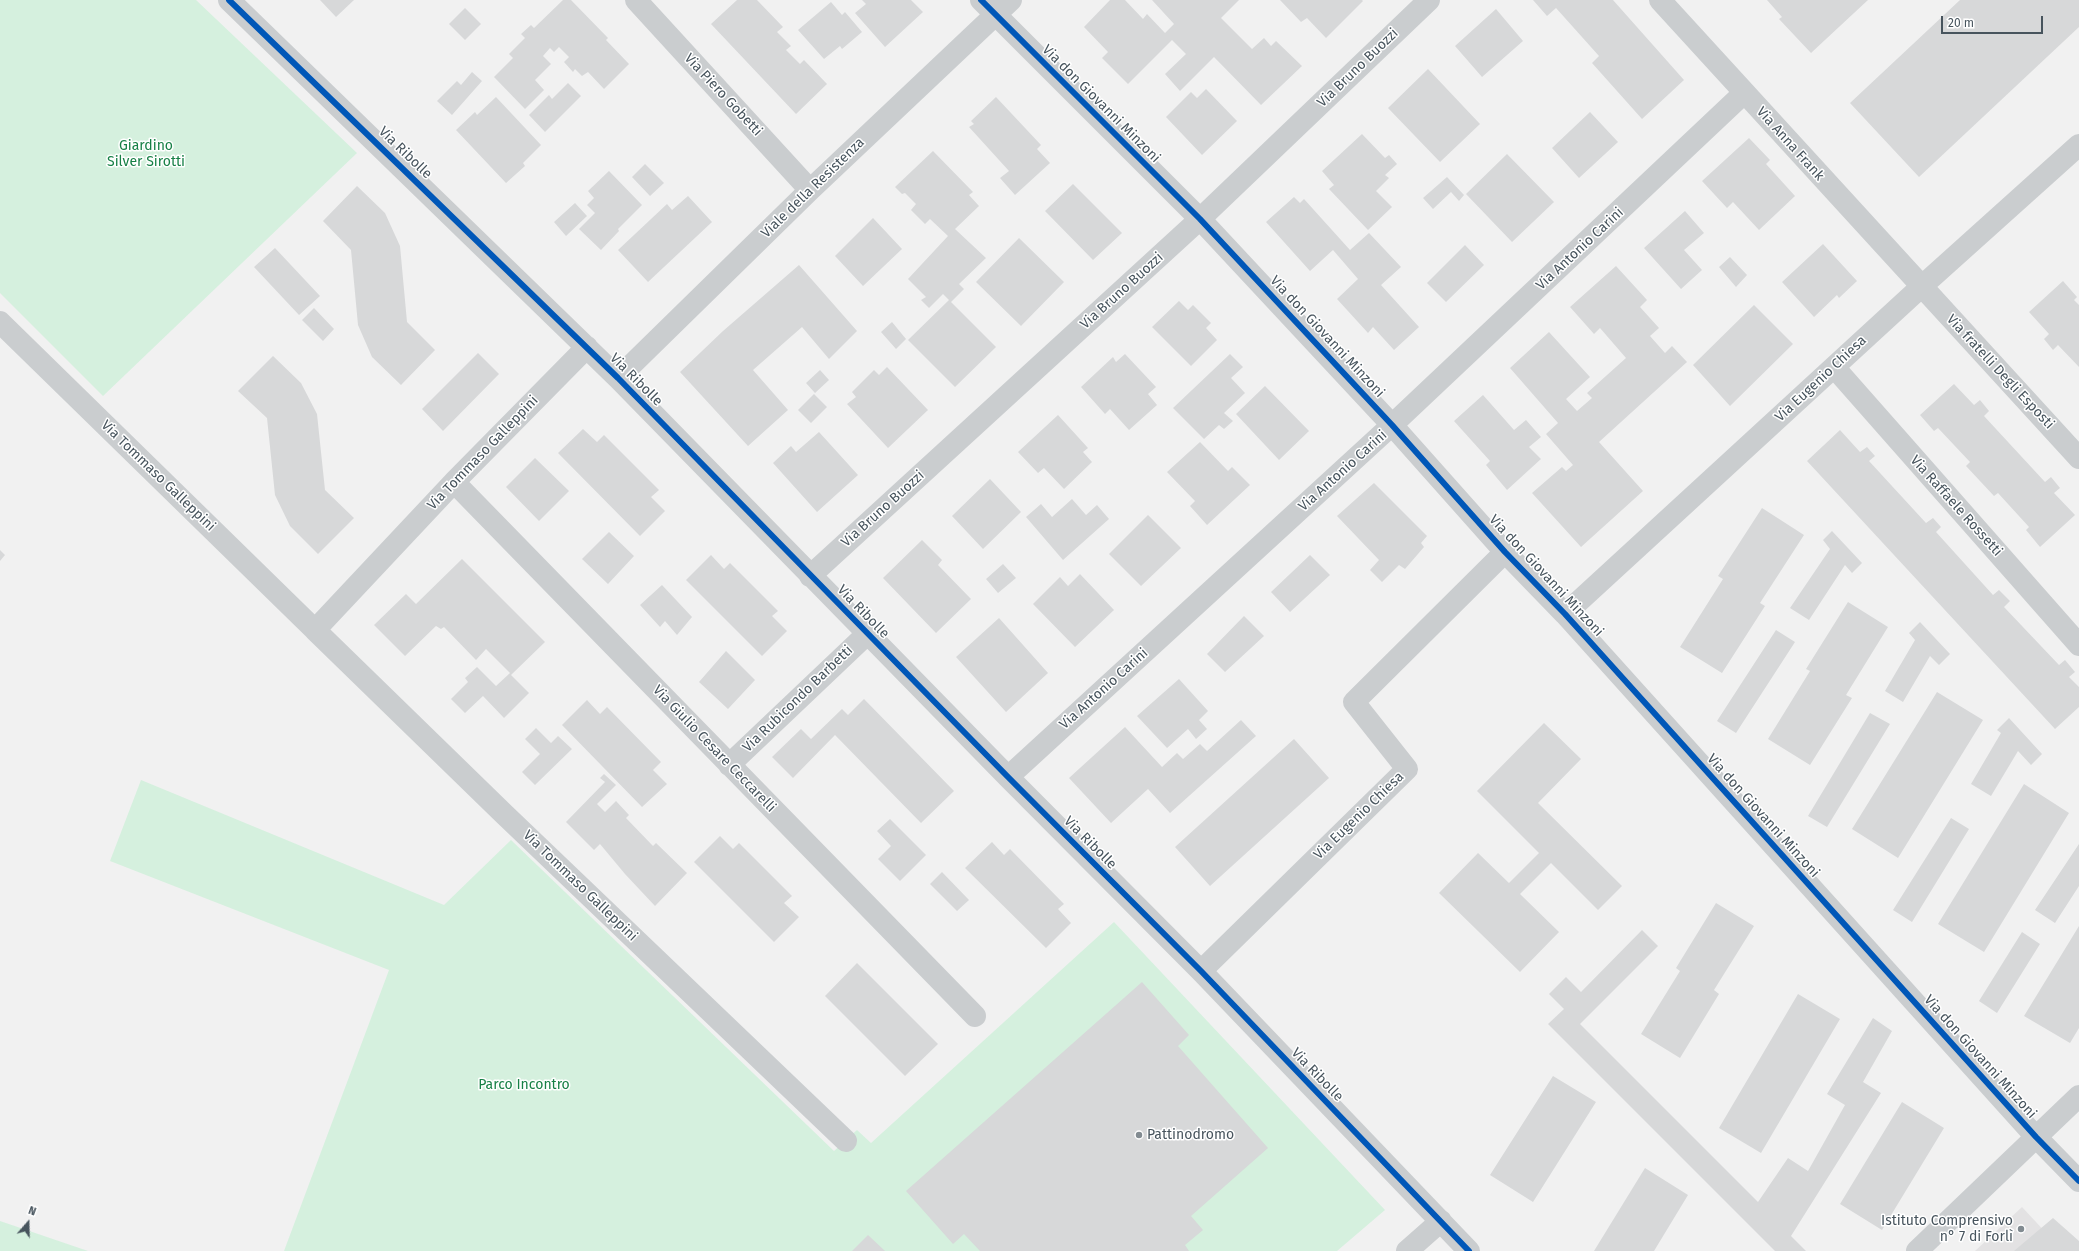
<!DOCTYPE html>
<meta charset="utf-8">
<style>
body{margin:0}
#map{position:relative;width:2079px;height:1251px;overflow:hidden;background:#f1f1f1;font-family:"Fira Sans",sans-serif}
canvas{display:block}
.north{position:absolute;left:8px;top:1203px;width:40px;height:40px;-webkit-text-stroke:3px #fff;paint-order:stroke;rotate:20deg;font-size:11px;font-weight:700;line-height:16px;text-align:center;color:#47545d}
.north::after{content:'';display:block;margin:auto;width:14px;height:18px;background:#47545d;clip-path:polygon(50% 0,100% 100%,50% 72%,0 100%)}
.scale{position:absolute;left:1941px;top:16px;width:102px;height:18px;box-sizing:border-box;border:2px solid #47545d;border-top:0;padding-left:5px;font-size:12px;line-height:14px;white-space:nowrap;color:#47545d;-webkit-text-stroke:3px #fff;paint-order:stroke}
</style>
<div id="map">
<canvas width="2079" height="1251"></canvas>
<div class="north">N</div>
<div class="scale">20 m</div>
</div>
<script>
const ctx = document.querySelector('canvas').getContext('2d');
ctx.lineJoin = 'round';
function fillPath(path, color) { ctx.fillStyle = color; ctx.fill(path, 'evenodd'); }
const toPath = rows => new Path2D(rows.map(r => 'M' + r).join(''));
function trace(path, color, width, dash) { ctx.strokeStyle = color; ctx.lineWidth = width; ctx.lineCap = dash ? 'butt' : 'round'; ctx.setLineDash(dash || []); ctx.stroke(path); }
function drawText(font, color, halo, rows, align = 'center') {
  ctx.font = font + ' "Fira Sans",sans-serif'; ctx.lineWidth = 3; ctx.setLineDash([]); ctx.textBaseline = 'middle'; ctx.strokeStyle = halo; ctx.fillStyle = color; for (const [text, x, y, turn = 0] of rows) {
    ctx.save(); ctx.translate(x, y); ctx.rotate((+turn || 0) * Math.PI / 180); ctx.textAlign = isNaN(turn) ? turn : align; if (halo) ctx.strokeText(text, 0, 0); ctx.fillText(text, 0, 0); ctx.restore();
  }
}
fillPath(toPath([
 [2022,1207,2063,1251,1975,1251]
]), '#e3e2e3');
fillPath(toPath([
 [0,0,196,0,357,153,103,396,0,293],
 [141,780,444,905,511,840,834,1151,857,1130,871,1143,1114,922,1385,1210,1337,1251,284,1251,389,970,110,861],
 [0,1221,88,1251,0,1251]
]), '#d5f0de');
fillPath(toPath([
 [320,0,354,0,336,17],
 [563,0,571,0,608,38,606,40,629,64,604,89,588,72,582,76,575,69,573,72,564,62,569,57,559,47,554,52,550,48,543,56,551,64,535,80,544,90,525,109,494,77,513,58,509,54,525,38,521,34,531,25,534,28],
 [737,0,757,0,783,27,777,32,791,46,786,50,800,64,804,60,827,84,796,114,711,24],
 [862,0,911,0,923,12,885,47,855,13,866,4],
 [1110,0,1125,0,1143,19,1147,14,1165,33,1174,24,1152,0,1239,0,1221,18,1252,49,1264,38,1271,46,1276,41,1302,66,1261,105,1214,57,1180,91,1165,74,1186,54,1172,40,1128,84,1102,58,1108,52,1084,27],
 [1280,0,1362,0,1363,1,1326,38,1307,18,1301,22],
 [1533,0,1613,0,1684,80,1642,119,1592,63,1599,56,1556,8,1547,16],
 [1767,0,1868,0,1811,53,1779,19,1782,17],
 [1960,0,2079,0,2079,27,1919,177,1850,103],
 [831,2,842,15,845,12,862,32,842,49,840,46,824,59,798,30],
 [465,8,481,24,465,40,449,24],
 [1496,9,1523,41,1482,77,1455,46],
 [1428,69,1480,124,1440,162,1388,108],
 [472,72,482,81,452,115,437,101,457,81,461,85],
 [568,83,581,96,545,132,529,115,549,95,552,99],
 [1206,89,1237,121,1202,155,1166,117,1191,92,1197,98],
 [496,97,541,145,523,163,525,166,506,183,456,130,475,112,477,115],
 [996,97,1041,145,1037,149,1050,163,1015,195,1000,178,1009,171,969,127,974,124,971,121],
 [1590,112,1618,142,1579,178,1552,148],
 [1362,134,1385,158,1389,155,1397,164,1385,175,1389,178,1376,191,1392,207,1368,230,1329,189,1334,185,1322,171],
 [1749,138,1770,160,1766,164,1795,196,1759,230,1733,202,1727,208,1702,181],
 [933,151,973,192,969,195,979,206,955,229,986,258,959,284,964,289,951,302,996,347,955,387,908,340,949,300,943,294,929,308,921,300,926,297,908,279,948,236,930,219,925,224,911,210,916,204,905,193,902,194,895,187],
 [1507,154,1554,202,1512,242,1466,194],
 [645,164,664,183,650,196,632,177],
 [609,171,642,205,618,229,619,231,601,250,579,229,595,213,587,205,594,198,588,191],
 [1447,177,1464,195,1459,201,1451,192,1433,209,1423,198],
 [1073,184,1122,233,1093,260,1045,211],
 [357,186,385,213,400,246,407,322,435,350,401,385,372,357,358,325,351,250,323,221],
 [688,196,712,222,648,282,618,250,667,204,672,210],
 [1294,197,1300,203,1304,199,1350,250,1369,233,1401,267,1381,285,1419,327,1394,350,1373,327,1368,333,1337,299,1358,279,1333,250,1310,271,1266,222],
 [575,203,587,216,566,236,554,222],
 [1685,211,1704,233,1684,250,1702,270,1681,289,1644,248],
 [873,218,902,249,863,286,835,256],
 [1019,238,1064,282,1021,326,976,282],
 [1823,244,1857,281,1839,298,1837,295,1814,317,1782,282],
 [1465,245,1484,265,1446,302,1427,283],
 [275,248,320,296,299,315,254,267],
 [1730,257,1747,275,1736,287,1719,267],
 [799,265,857,331,829,359,802,327,753,370,788,410,748,446,680,372,723,331],
 [1616,266,1647,300,1640,307,1659,328,1650,336,1665,353,1672,346,1687,362,1599,442,1643,491,1581,547,1532,493,1562,467,1566,471,1573,465,1546,434,1558,423,1510,368,1549,332,1590,377,1566,399,1577,411,1592,398,1587,393,1626,358,1600,328,1594,334,1570,307],
 [2063,281,2077,297,2074,300,2079,305,2079,367,2058,345,2053,350,2044,339,2049,334,2029,312],
 [1179,301,1188,310,1193,305,1211,323,1206,328,1217,340,1191,366,1152,327],
 [1754,305,1793,344,1730,406,1693,365],
 [314,308,334,329,323,341,302,320],
 [892,322,906,339,896,349,881,332],
 [478,353,499,374,443,431,422,409],
 [1125,354,1156,387,1148,394,1157,405,1129,430,1110,409,1105,414,1081,387,1113,357,1116,362],
 [1230,354,1243,367,1231,378,1245,393,1224,413,1233,421,1224,429,1219,425,1204,439,1173,408],
 [273,356,301,383,317,414,325,490,354,518,318,554,290,526,275,495,267,418,238,391],
 [887,367,928,410,888,448,847,404,856,397,852,392,874,370,879,375],
 [820,370,829,380,815,393,806,383],
 [1954,384,1974,405,1980,400,1989,411,1984,416,2045,482,2051,477,2060,488,2054,493,2075,515,2040,547,2026,530,2029,527,1998,493,1994,496,1966,466,1970,462,1938,428,1934,431,1920,415],
 [1265,386,1309,431,1279,460,1236,414],
 [814,394,827,407,811,423,798,410],
 [1483,395,1514,430,1526,420,1541,437,1529,447,1541,459,1507,490,1486,465,1490,461,1454,421],
 [1058,415,1088,448,1083,452,1092,462,1064,489,1044,468,1038,473,1018,452],
 [583,429,597,442,604,435,659,490,651,497,665,511,640,536,558,453],
 [1840,430,1860,452,1867,447,1875,456,1869,461,1926,523,1933,518,1941,527,1936,532,1993,595,1999,590,2010,601,2004,607,2059,665,2065,660,2075,672,2069,677,2079,687,2079,707,2055,729,1807,461],
 [819,432,858,475,817,512,773,463,791,446,796,452],
 [1200,442,1228,471,1232,467,1250,485,1207,525,1190,506,1195,501,1167,472],
 [535,458,569,491,539,521,506,487],
 [990,479,1021,512,983,549,952,516],
 [1374,483,1427,536,1421,543,1424,547,1405,569,1399,565,1382,582,1370,570,1379,560,1337,516],
 [1072,499,1086,515,1097,505,1109,519,1063,560,1026,517,1041,504,1052,517],
 [1762,508,1804,535,1760,603,1765,606,1722,673,1680,647,1723,579,1718,576],
 [1148,515,1181,548,1141,586,1109,554],
 [1832,531,1862,563,1852,573,1845,565,1809,620,1790,608,1830,549,1823,540],
 [609,532,634,556,608,584,582,559],
 [922,540,942,560,938,565,971,599,936,633,883,578],
 [0,550,5,555,0,561],
 [711,555,724,569,730,563,778,611,772,616,787,631,762,656,686,580],
 [1310,555,1330,575,1290,612,1271,592],
 [462,559,545,642,511,675,529,693,504,718,483,696,465,713,451,699,468,682,465,678,477,667,496,686,510,673,486,649,476,660,444,627,441,629,436,626,405,656,374,625,406,594,416,604],
 [1003,564,1016,578,998,593,986,579],
 [1080,574,1114,610,1075,647,1033,604,1060,577,1068,586],
 [662,585,692,617,677,635,665,621,660,627,640,605],
 [1848,602,1888,627,1846,695,1852,698,1810,765,1768,739,1810,671,1806,669],
 [1244,616,1264,636,1225,672,1207,654],
 [999,618,1048,673,1006,712,956,657],
 [1920,622,1950,654,1939,665,1930,656,1903,702,1885,691,1915,640,1909,633],
 [1776,630,1795,642,1736,733,1717,721],
 [726,651,755,680,728,709,699,682],
 [1179,679,1208,711,1199,720,1207,729,1196,739,1188,729,1167,748,1137,716],
 [1937,692,1983,720,1898,858,1852,829],
 [864,699,954,791,921,823,835,735,793,778,772,757,801,729,811,739,842,709,848,715],
 [587,700,600,714,607,707,661,762,653,770,667,784,642,807,562,725],
 [1870,713,1890,724,1827,827,1808,816],
 [2009,718,2042,754,2031,765,2018,751,1991,796,1971,784,2001,733,1997,730],
 [1241,720,1256,736,1170,813,1148,789,1111,823,1069,778,1125,727,1162,767,1177,753,1183,759,1200,744,1207,751],
 [1544,723,1581,759,1538,803,1622,886,1598,910,1551,863,1520,894,1559,932,1520,972,1439,893,1478,853,1509,883,1539,853,1477,791],
 [536,728,551,743,558,736,572,749,535,785,522,772,540,754,525,739],
 [1294,739,1329,778,1210,886,1175,847],
 [604,774,616,785,597,804,605,812,616,801,629,815,626,818,653,846,656,843,687,873,655,906,625,874,600,844,594,850,566,822,605,782,600,778],
 [2024,784,2069,813,1984,952,1938,924],
 [1951,818,1969,829,1912,922,1893,910],
 [890,819,926,855,900,881,878,859,891,846,877,831],
 [720,836,733,849,739,843,792,896,784,903,799,917,774,942,694,862],
 [992,842,1004,855,1010,849,1064,904,1058,909,1071,923,1046,948,965,868],
 [2079,844,2079,886,2055,923,2035,910],
 [942,872,969,900,957,911,930,884],
 [1716,903,1754,926,1714,990,1719,994,1680,1058,1641,1034,1680,971,1676,968],
 [2079,926,2079,1028,2070,1043,2024,1016],
 [1642,930,1658,946,1580,1024,1758,1202,1788,1158,1808,1171,1845,1105,1827,1094,1873,1018,1892,1031,1863,1082,1881,1093,1791,1236,1806,1251,1775,1251,1548,1024,1564,1009,1549,994,1566,977,1581,992],
 [2022,932,2040,944,1997,1013,1979,1001],
 [857,963,938,1044,905,1076,825,996],
 [1142,982,1189,1035,1178,1046,1268,1148,1191,1216,1203,1230,1185,1245,1189,1251,980,1251,964,1234,953,1244,906,1191],
 [1798,994,1840,1019,1761,1153,1719,1128],
 [1553,1076,1596,1102,1533,1202,1490,1175],
 [1902,1102,1944,1128,1882,1230,1840,1204],
 [1645,1168,1688,1195,1654,1251,1594,1251],
 [2053,1218,2079,1241,2079,1251,2014,1251],
 [868,1235,885,1251,852,1251]
]), '#d7d8d9');
trace(toPath([
 [229,0,618,378,1008,777,1201,971,1469,1251],
 [636,0,810,190],
 [981,0,1200,219,1392,425,1505,552,1565,614,2036,1137,2079,1181],
 [1660,0,2079,458],
 [0,322,315,630,454,482,587,347],
 [1834,367,2079,645],
 [618,378,810,190,1011,0],
 [454,482,975,1016],
 [810,576,1200,219,1429,0],
 [1565,614,1921,287,2079,145],
 [315,630,504,814,846,1141],
 [729,765,867,634],
 [1008,777,1392,425,1744,93],
 [1201,971,1407,769,1354,702,1505,552],
 [1407,1251,1441,1221],
 [1917,1251,2079,1096]
]), '#cacdcf', 22);
trace(toPath([
 [229,0,618,378,1008,777,1201,971,1469,1251],
 [981,0,1200,219,1392,425,1505,552,1565,614,2036,1137,2079,1181]
]), '#0057b8', 6);
for (const [x, y, r, color] of [
 [1139,1135,4,"#828b91"],
 [2021,1229,4,"#828b91"]
]) { const dot = new Path2D(); dot.arc(x, y, r, 0, 2 * Math.PI); ctx.fillStyle = color; ctx.fill(dot); trace(dot, '#fff', 1.5); }
drawText('14px', '#47545d', '#fff', [
 ["Via Bruno Buozzi",1358,68,-44],
 ["Via Piero Gobetti",723,95,47],
 ["Via don Giovanni Minzoni",1101,104,45],
 ["Via Anna Frank",1790,144,48],
 ["Via Ribolle",405,153,44],
 ["Viale della Resistenza",813,188,-44],
 ["Via Antonio Carini",1580,249,-43],
 ["Via Bruno Buozzi",1122,291,-42],
 ["Via don Giovanni Minzoni",1327,337,47],
 ["Via fratelli Degli Esposti",2000,372,47],
 ["Via Eugenio Chiesa",1821,379,-43],
 ["Via Ribolle",636,380,45],
 ["Via Tommaso Galleppini",483,453,-46],
 ["Via Antonio Carini",1343,471,-42],
 ["Via Tommaso Galleppini",158,476,44],
 ["Via Raffaele Rossetti",1956,506,48],
 ["Via Bruno Buozzi",883,509,-42],
 ["Via don Giovanni Minzoni",1546,576,47],
 ["Via Ribolle",863,612,46],
 ["Via Antonio Carini",1104,689,-42],
 ["Via Rubicondo Barbetti",798,699,-44],
 ["Via Giulio Cesare Ceccarelli",714,749,46],
 ["Via Eugenio Chiesa",1359,816,-44],
 ["Via don Giovanni Minzoni",1763,816,48],
 ["Via Ribolle",1090,843,45],
 ["Via Tommaso Galleppini",580,886,44],
 ["Via don Giovanni Minzoni",1980,1057,48],
 ["Via Ribolle",1317,1075,46]
]);
drawText('14px', '#178046', '#fff', [
 ["Giardino",146,146],
 ["Silver Sirotti",146,162],
 ["Parco Incontro",524,1085]
]);
drawText('14px', '#47545d', '#fff', [
 ["Pattinodromo",1147,1135],
 ["Istituto Comprensivo",2013,1221,"right"],
 ["n° 7 di Forlì",2013,1237,"right"]
], 'left');
</script>
